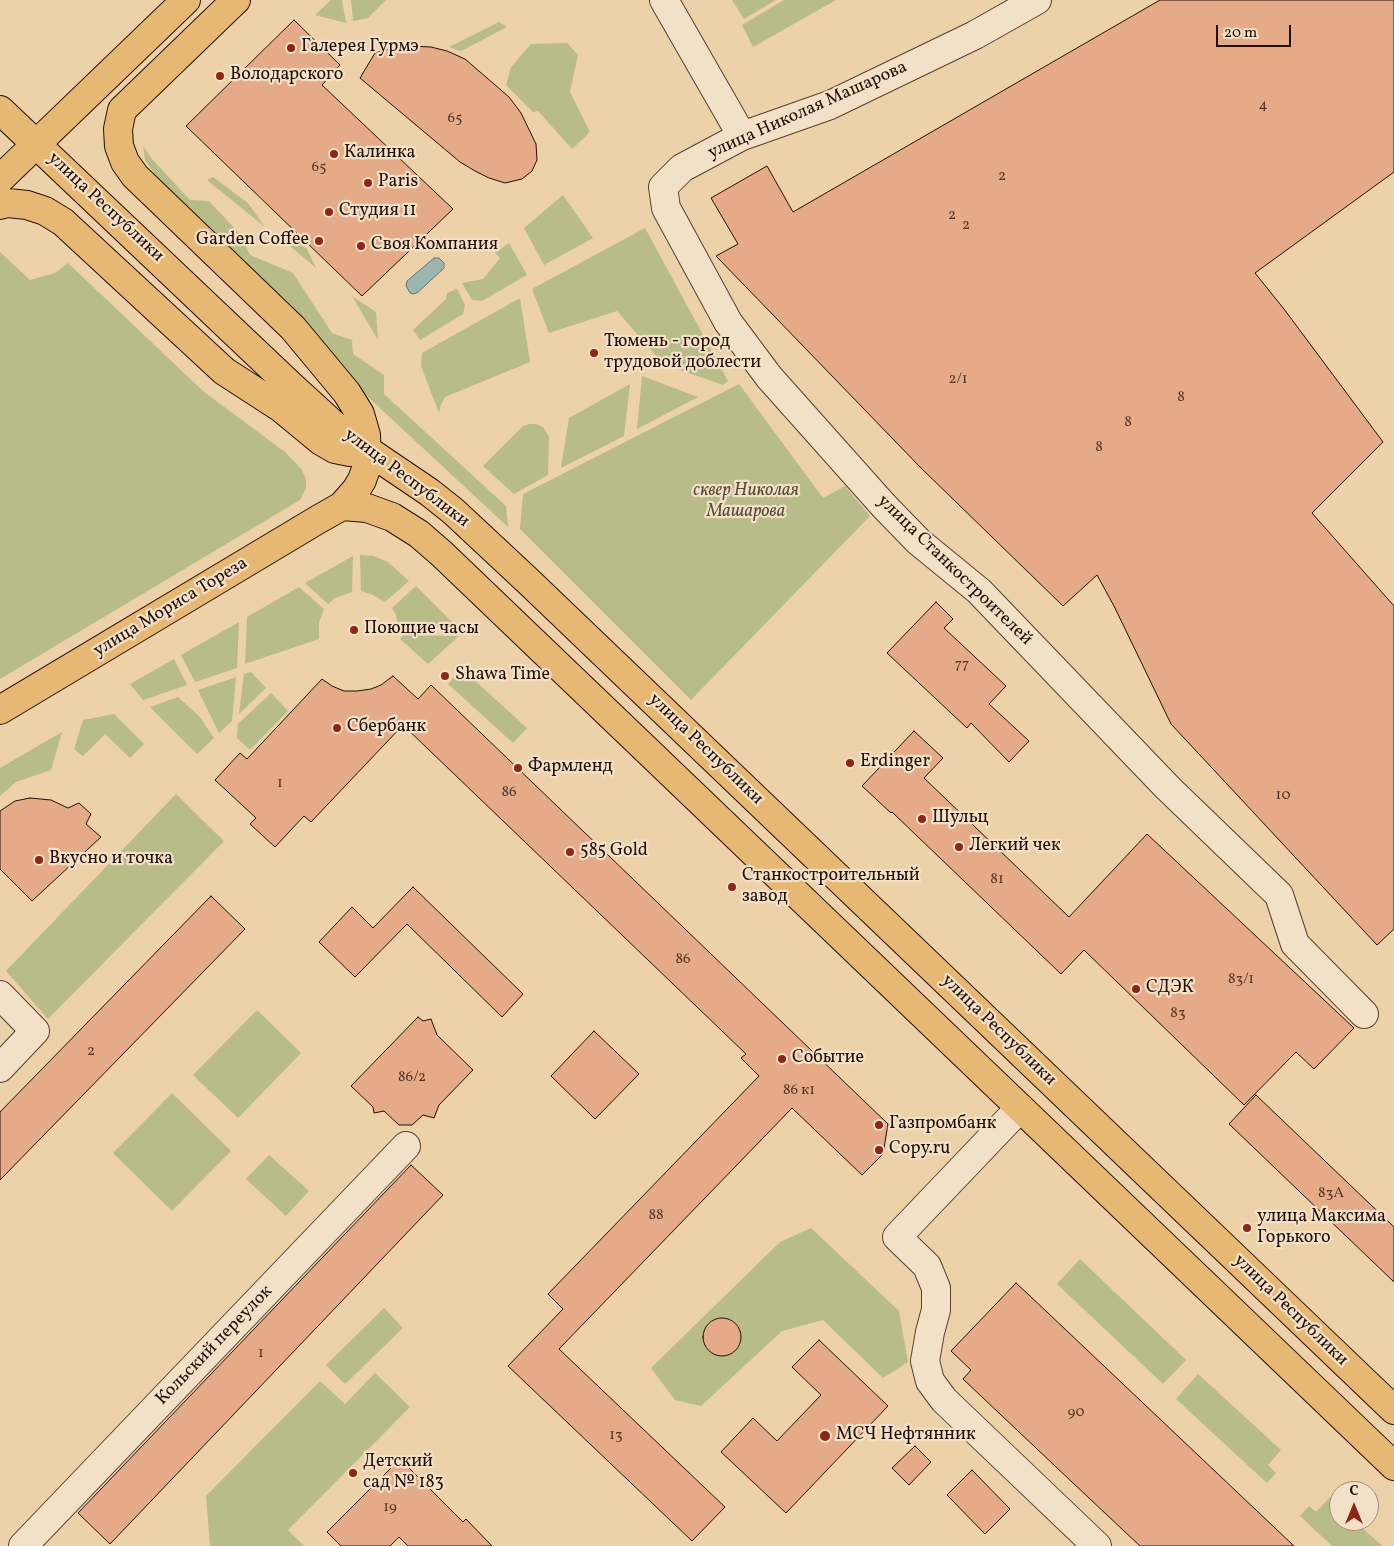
<!DOCTYPE html>
<meta charset="utf-8">
<style>
body{margin:0}
#map{position:relative;width:1394px;height:1546px;overflow:hidden;background:#ecd1a9;font-family:Vollkorn,serif}
canvas{display:block}
.north{position:absolute;left:1329px;top:1481px;width:50px;height:50px;box-sizing:border-box;background:#f3e1c7;border:1px solid #a08d7b;border-radius:50%;rotate:0deg;font-size:14px;font-weight:700;line-height:20px;text-align:center;color:#241009}
.north::after{content:'';display:block;margin:auto;width:18px;height:22px;background:#8f2418;clip-path:polygon(50% 0,100% 100%,50% 72%,0 100%)}
.scale{position:absolute;left:1216px;top:25px;width:75px;height:22px;box-sizing:border-box;border:2px solid #241009;border-top:0;padding-left:6px;font-size:15px;line-height:18px;white-space:nowrap;color:#241009;-webkit-text-stroke:4px #f3e1c7;paint-order:stroke}
</style>
<div id="map">
<canvas width="1394" height="1546"></canvas>
<div class="north">С</div>
<div class="scale">20 m</div>
</div>
<script>
const ctx = document.querySelector('canvas').getContext('2d');
ctx.lineJoin = 'round';
function fillPath(path, color) { ctx.fillStyle = color; ctx.fill(path, 'evenodd'); }
const toPath = rows => new Path2D(rows.map(r => 'M' + r).join(''));
function trace(path, color, width, dash) { ctx.strokeStyle = color; ctx.lineWidth = width; ctx.lineCap = dash ? 'butt' : 'round'; ctx.setLineDash(dash || []); ctx.stroke(path); }
function drawText(font, color, halo, rows, align = 'center') {
  ctx.font = font + ' Vollkorn,serif'; ctx.lineWidth = 4.5; ctx.setLineDash([]); ctx.textBaseline = 'middle'; ctx.strokeStyle = halo; ctx.fillStyle = color; for (const [text, x, y, turn = 0] of rows) {
    ctx.save(); ctx.translate(x, y); ctx.rotate((+turn || 0) * Math.PI / 180); ctx.textAlign = isNaN(turn) ? turn : align; if (halo) ctx.strokeText(text, 0, 0); ctx.fillText(text, 0, 0); ctx.restore();
  }
}
fillPath(toPath([
 [331,0,342,0,346,23,315,15],
 [351,0,386,0,368,18,353,21],
 [732,0,776,0,744,19],
 [784,0,836,0,753,47,742,25],
 [499,22,507,27,461,51,449,47],
 [567,43,578,55,570,92,590,132,572,149,538,111,533,112,506,85,511,67,531,44],
 [143,146,152,159,190,200,209,201,239,233,250,255,293,273,332,333,352,340,353,354,384,375,384,394,506,506,508,527,368,397,287,301,184,205,157,177,145,160],
 [213,177,248,203,265,227,207,180],
 [563,195,593,238,544,265,524,228],
 [645,228,728,381,723,385,663,364,617,311,549,333,532,289],
 [278,236,286,236,307,249,316,268],
 [509,243,527,275,482,301,472,300,462,283,483,279,500,258,495,253],
 [0,252,30,280,55,273,68,263,204,392,285,452,302,470,306,479,306,488,300,500,0,679],
 [457,289,465,305,463,314,420,340,413,330,446,299,447,293],
 [352,296,376,312,378,340],
 [520,298,530,362,445,397,441,404,439,413,421,366,422,353],
 [642,376,698,397,637,429],
 [630,384,624,436,561,468,569,418],
 [739,384,823,498,845,486,870,516,691,700,520,529,523,494],
 [529,424,536,424,543,427,549,437,548,475,514,494,483,466,523,426],
 [360,555,373,556,388,562,409,581,385,602,373,595,361,591],
 [353,556,352,592,335,598,328,604,305,583],
 [416,586,458,628,398,625,396,615,392,608],
 [299,587,324,609,319,622,319,639,245,664,247,617],
 [239,622,237,668,195,682,181,655],
 [403,635,459,636,428,664,400,639],
 [174,659,187,685,143,700,130,684],
 [462,669,527,728,513,743,448,684],
 [251,672,266,688,239,714,244,674],
 [236,677,232,721,219,733,198,690],
 [271,693,288,711,250,750,237,738,238,724],
 [178,697,199,716,214,738,197,754,150,707],
 [114,714,144,744,130,758,105,734,83,756,74,749,83,720],
 [62,732,51,770,16,782,0,796,0,768],
 [176,794,224,841,48,1019,6,971],
 [257,1010,301,1053,238,1118,193,1075],
 [172,1093,231,1151,172,1211,113,1153],
 [269,1155,309,1191,286,1216,246,1179],
 [811,1228,899,1311,908,1362,883,1378,823,1320,782,1331,701,1406,675,1400,651,1368,780,1242],
 [1080,1259,1186,1360,1163,1384,1057,1284],
 [384,1308,403,1328,345,1384,326,1365],
 [375,1373,410,1407,288,1530,304,1546,210,1546,206,1496,320,1381,345,1404],
 [1198,1374,1281,1450,1268,1465,1276,1473,1267,1483,1176,1399],
 [1330,1497,1339,1506,1339,1521,1355,1521,1382,1546,1332,1546,1300,1516,1309,1506,1316,1512]
]), '#b7bc89');
const water = toPath([
 [434,258,439,258,444,263,444,268,442,270,417,293,413,294,410,293,406,286,407,281,434,258]
]);
fillPath(water, '#9ab6af');
trace(water, '#6b746d', 1);
const building = toPath([
 [1160,0,1394,0,1394,172,1255,273,1284,309,1383,442,1312,513,1394,606,1394,929,1377,945,1171,724,1114,606,1097,575,1063,606,921,468,716,256,738,244,711,198,767,166,793,212,1160,0],
 [294,20,340,65,322,85,453,209,362,296,186,126,294,20],
 [411,46,431,47,447,51,465,59,509,97,521,113,536,144,537,160,532,171,522,179,505,183,489,178,475,171,460,162,360,78,375,53,393,48,411,46],
 [936,602,953,619,944,628,1006,686,989,704,1029,741,1009,762,971,723,967,728,887,653,936,602],
 [393,676,418,699,431,685,888,1124,883,1154,862,1175,792,1108,559,1349,725,1507,692,1541,508,1366,563,1309,548,1294,759,1076,741,1058,746,1054,403,725,311,822,304,816,275,847,250,824,256,818,215,780,240,753,247,759,322,679,332,686,344,691,357,691,371,689,381,685,393,676],
 [914,731,943,758,924,778,1069,917,1147,834,1354,1028,1314,1069,1296,1052,1244,1105,1084,950,1061,974,892,812,891,813,862,786,914,731],
 [30,798,51,800,68,808,79,803,91,814,86,824,101,837,32,901,0,869,0,811,15,801,30,798],
 [413,887,523,994,502,1017,407,924,355,977,319,942,352,907,373,928,413,887],
 [211,896,245,929,0,1180,0,1112,211,896],
 [418,1017,423,1021,431,1019,437,1035,473,1070,439,1105,434,1118,423,1115,412,1125,399,1125,384,1111,374,1113,373,1107,351,1086,418,1017],
 [594,1031,639,1074,595,1119,551,1076,594,1031],
 [1256,1095,1394,1227,1394,1282,1229,1124,1256,1095],
 [411,1165,443,1195,110,1544,78,1513,411,1165],
 [1016,1283,1029,1295,1294,1546,1140,1546,1073,1483,963,1379,971,1370,951,1351,1016,1283],
 '703 1337a19 19 0 1 1 38 0a19 19 0 1 1-38 0Z',
 [819,1340,888,1406,786,1513,721,1452,753,1418,777,1441,821,1395,792,1367,819,1340],
 [915,1446,931,1462,909,1485,892,1468,915,1446],
 [400,1459,463,1522,466,1519,492,1546,408,1546,399,1537,390,1546,341,1546,327,1532,400,1459],
 [972,1470,1010,1509,985,1534,947,1495,972,1470]
]);
fillPath(building, '#e5aa87');
trace(building, '#241009', 1);
const street = toPath([
 [664,0,742,136],
 [1037,0,975,35,830,105,742,136,682,168,663,187,666,208,728,322,769,377,884,506,919,542,979,591,1168,788,1279,895,1295,944,1364,1014],
 [0,995,35,1031,0,1068],
 [1020,1108,897,1237,927,1266,936,1288,936,1310,930,1332,925,1361,930,1381,944,1400,1097,1546],
 [23,1546,406,1146]
]);
const primary = toPath([
 [0,110,289,384,334,425,367,450,429,492,453,511,528,581,1394,1410],
 [0,179,186,0],
 [0,205,8,203,27,205,45,211,63,222,224,371,281,408,321,441,335,449,350,452,367,450],
 [342,506,367,508,392,517,419,534,442,554,1394,1466],
 [0,710,319,519,342,506,356,490,362,480,367,466,366,435,360,414,347,393,293,328,135,176,125,162,119,146,118,129,122,110,236,0]
]);
trace(street, '#564031', 30);
trace(primary, '#241009', 30);
trace(street, '#f3e1c7', 28);
trace(primary, '#e6b874', 28);
for (const [x, y, r, color] of [
 [291,48,5,"#8f2418"],
 [220,76,5,"#8f2418"],
 [334,154,5,"#8f2418"],
 [368,183,5,"#8f2418"],
 [329,212,5,"#8f2418"],
 [319,241,5,"#8f2418"],
 [361,246,5,"#8f2418"],
 [594,353,5,"#8f2418"],
 [354,630,5,"#8f2418"],
 [445,676,5,"#8f2418"],
 [337,728,5,"#8f2418"],
 [850,763,5,"#8f2418"],
 [518,768,5,"#8f2418"],
 [922,819,5,"#8f2418"],
 [959,847,5,"#8f2418"],
 [570,852,5,"#8f2418"],
 [39,860,5,"#8f2418"],
 [732,887,5,"#8f2418"],
 [1136,989,5,"#8f2418"],
 [782,1059,5,"#8f2418"],
 [879,1125,5,"#8f2418"],
 [879,1150,5,"#8f2418"],
 [1247,1228,5,"#8f2418"],
 [825,1436,6,"#8f2418"],
 [353,1473,5,"#8f2418"]
]) { const dot = new Path2D(); dot.arc(x, y, r, 0, 2 * Math.PI); ctx.fillStyle = color; ctx.fill(dot); trace(dot, '#f3e1c7', 2); }
drawText('15px', '#543628', null, [
 ["4",1263,106],
 ["65",455,119],
 ["65",319,168],
 ["2",1002,177],
 ["2",952,216],
 ["2",966,226],
 ["2/1",958,380],
 ["8",1181,398],
 ["8",1128,423],
 ["8",1099,448],
 ["77",962,665],
 ["1",280,784],
 ["86",509,793],
 ["10",1283,796],
 ["81",997,880],
 ["86",683,960],
 ["83/1",1241,980],
 ["83",1178,1014],
 ["2",91,1052],
 ["86/2",412,1078],
 ["86 к1",799,1091],
 ["83А",1331,1194],
 ["88",656,1216],
 ["1",261,1354],
 ["90",1076,1413],
 ["13",616,1436],
 ["19",390,1508]
]);
drawText('18px', '#241009', '#f3e1c7', [
 ["Галерея Гурмэ",301,48],
 ["Володарского",230,76],
 ["Калинка",344,154],
 ["Paris",378,183],
 ["Студия 11",339,212],
 ["Garden Coffee",309,241,"right"],
 ["Своя Компания",371,246],
 ["Тюмень - город",604,343],
 ["трудовой доблести",604,364],
 ["Поющие часы",364,630],
 ["Shawa Time",455,676],
 ["Сбербанк",347,728],
 ["Erdinger",860,763],
 ["Фармленд",528,768],
 ["Шульц",932,819],
 ["Легкий чек",969,847],
 ["585 Gold",580,852],
 ["Вкусно и точка",49,860],
 ["Станкостроительный",742,877],
 ["завод",742,898],
 ["СДЭК",1146,989],
 ["Событие",792,1059],
 ["Газпромбанк",889,1125],
 ["Copy.ru",889,1150],
 ["улица Максима",1257,1218],
 ["Горького",1257,1239],
 ["МСЧ Нефтянник",836,1436],
 ["Детский",363,1463],
 ["сад № 183",363,1484]
], 'left');
drawText('18px', '#241009', '#f3e1c7', [
 ["улица Николая Машарова",808,111,-24],
 ["улица Республики",105,208,43],
 ["улица Республики",406,479,37],
 ["улица Станкостроителей",954,571,44],
 ["улица Мориса Тореза",171,608,-31],
 ["улица Республики",705,750,44],
 ["улица Республики",998,1031,44],
 ["улица Республики",1290,1311,44],
 ["Кольский переулок",215,1346,-46]
]);
drawText('italic 18px', '#574c36', '#f3e1c7', [
 ["сквер Николая",746,492],
 ["Машарова",746,513]
]);
</script>
